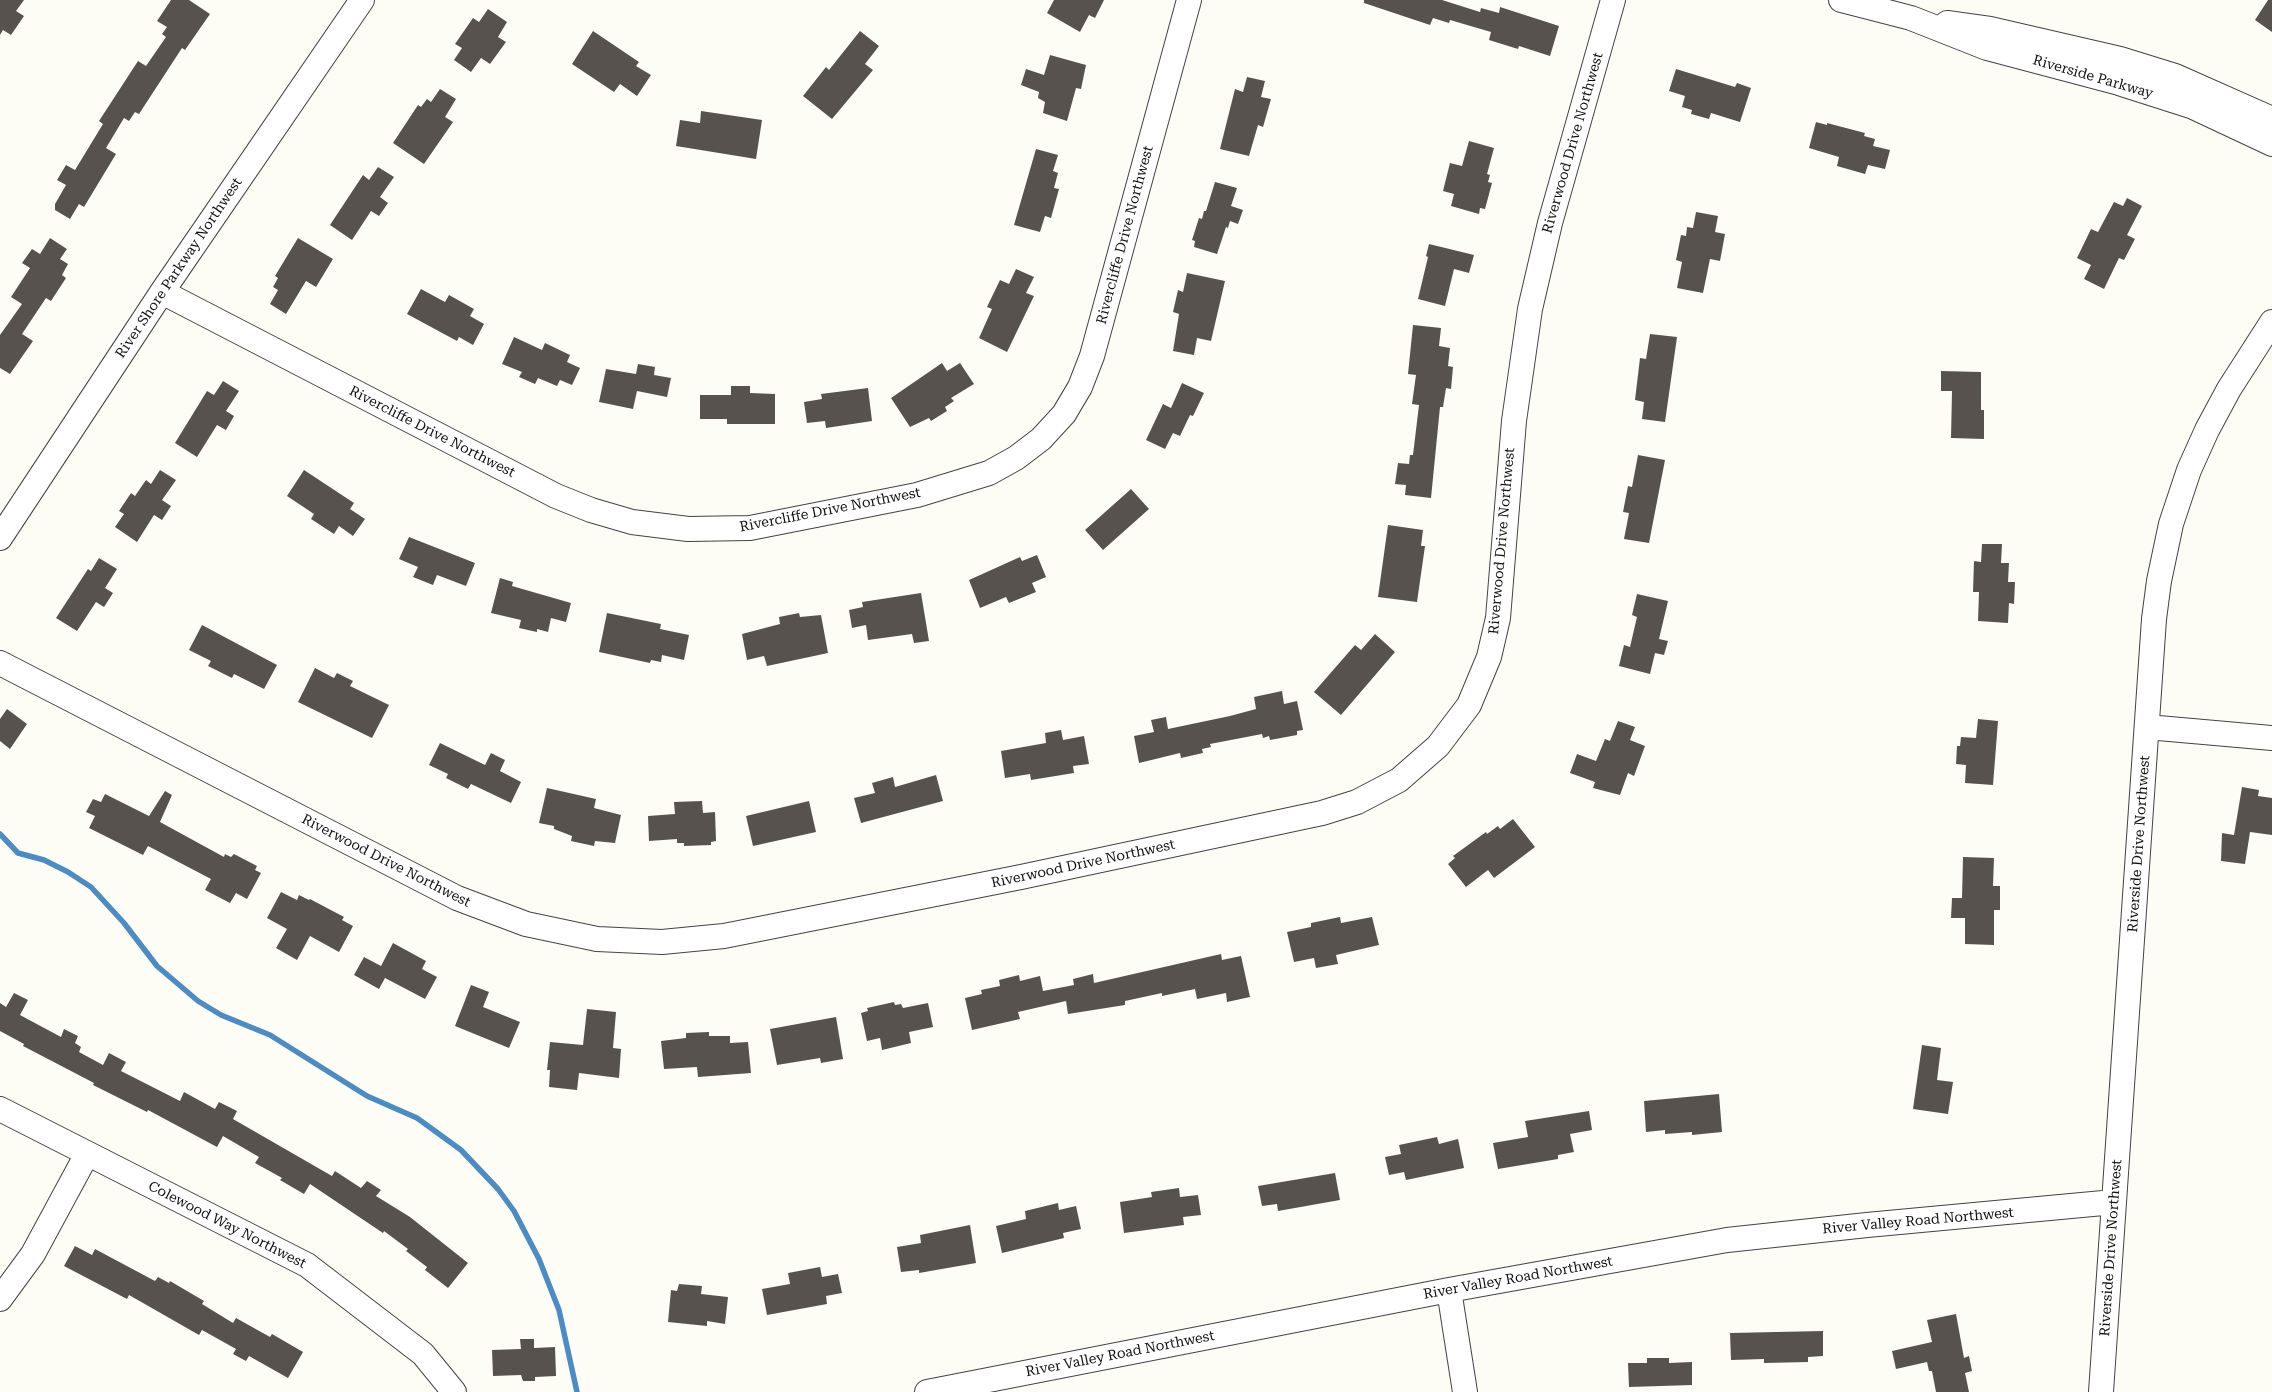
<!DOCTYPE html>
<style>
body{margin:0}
canvas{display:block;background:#fefdf5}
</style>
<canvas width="2272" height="1392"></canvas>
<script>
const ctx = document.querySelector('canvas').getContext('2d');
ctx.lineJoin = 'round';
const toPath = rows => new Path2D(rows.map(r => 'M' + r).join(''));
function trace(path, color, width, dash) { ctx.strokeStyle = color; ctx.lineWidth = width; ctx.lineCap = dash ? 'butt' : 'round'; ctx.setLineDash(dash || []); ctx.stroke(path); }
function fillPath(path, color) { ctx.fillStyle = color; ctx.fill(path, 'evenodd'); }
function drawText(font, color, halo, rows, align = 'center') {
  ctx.font = font + ' "Roboto Serif",serif'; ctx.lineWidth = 5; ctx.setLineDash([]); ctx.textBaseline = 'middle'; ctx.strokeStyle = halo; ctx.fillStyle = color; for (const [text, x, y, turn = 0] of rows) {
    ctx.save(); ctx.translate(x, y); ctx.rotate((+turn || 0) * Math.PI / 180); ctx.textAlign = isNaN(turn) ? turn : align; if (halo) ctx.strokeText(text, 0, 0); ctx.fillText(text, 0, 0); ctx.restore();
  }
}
trace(toPath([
 [0,834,18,853,44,860,68,872,91,887,124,923,157,966,198,1001,221,1015,270,1035,367,1096,417,1118,461,1150,498,1189,514,1211,539,1259,559,1310,577,1392]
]), '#4a8cc3', 5.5);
fillPath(toPath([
 [0,0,24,0,16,11,24,16,11,35,3,30,0,35],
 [171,0,189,0,210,14,185,50,182,48,139,114,135,112,129,121,124,118,106,148,116,154,84,207,79,204,70,219,55,210,55,204,66,185,57,180,66,165,75,170,103,124,99,121,138,61,146,66,166,37,162,34,167,27,157,21],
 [1054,0,1104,0,1095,18,1089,15,1080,32,1047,13],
 [1364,0,1442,0,1480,12,1481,8,1499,13,1500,7,1559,26,1550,56,1519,46,1518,49,1489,40,1491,32,1450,20,1449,23,1433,18,1430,25,1364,3],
 [2268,0,2272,0,2272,32,2255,20],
 [488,9,507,22,498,37,506,42,490,64,481,58,471,72,454,60,462,48,455,44,473,18,479,22],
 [593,31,639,62,636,66,651,75,637,96,620,84,614,92,572,64],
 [860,31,879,46,865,64,873,70,832,119,803,96,826,67,829,70],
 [1050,55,1086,65,1081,89,1076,88,1067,121,1043,113,1045,102,1038,98,1039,92,1021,85,1026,69,1044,75],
 [1676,69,1735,87,1737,83,1751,88,1740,122,1711,113,1709,119,1691,114,1692,110,1682,107,1685,96,1669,91],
 [1247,77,1265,81,1261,97,1271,99,1263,127,1258,125,1249,156,1220,149,1235,89,1243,92],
 [440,89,456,99,445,117,453,122,424,164,393,143,418,105,421,107,427,99,431,102],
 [701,111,762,120,756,159,676,146,680,120,700,123],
 [1816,122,1827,125,1827,123,1865,133,1864,136,1875,139,1873,146,1890,150,1885,169,1868,165,1865,174,1837,166,1839,157,1809,148],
 [1469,141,1494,148,1487,174,1490,175,1488,182,1492,183,1485,209,1480,208,1479,214,1451,206,1454,194,1443,191,1450,163,1462,166],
 [1036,149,1058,155,1053,171,1058,173,1054,188,1059,189,1051,218,1045,216,1040,232,1014,225],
 [378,167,394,177,380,197,388,203,379,216,371,211,352,240,330,225,363,175,369,180],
 [1215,182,1237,188,1231,206,1243,210,1238,224,1230,221,1228,228,1226,227,1217,254,1194,247,1195,241,1192,240,1199,218,1202,219,1204,211,1206,211],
 [2127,198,2142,206,2127,235,2135,239,2124,260,2119,258,2104,289,2084,279,2091,265,2077,258,2091,229,2098,232,2114,202,2123,206],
 [1696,212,1718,216,1715,232,1725,234,1720,261,1710,259,1703,293,1677,288,1682,262,1676,260,1681,235,1686,236,1687,227,1693,228],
 [50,238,67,249,60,259,68,264,62,275,66,278,51,301,46,298,22,334,33,341,10,374,0,368,0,335,22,304,11,297,30,268,22,263,32,249,40,254],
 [298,238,333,259,316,287,306,281,286,314,270,304,278,290,273,287,278,278,275,276],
 [1429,244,1474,255,1469,273,1454,269,1445,306,1418,299,1428,257,1426,256],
 [1016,269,1034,277,1026,293,1034,296,1007,352,979,338,992,309,987,307,1000,280,1009,284],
 [1187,273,1225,281,1211,341,1197,338,1194,355,1173,351,1179,314,1173,312,1178,290,1183,292],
 [421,289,445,302,449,295,474,309,470,316,484,324,473,345,459,337,457,341,407,314],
 [1413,325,1441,328,1439,346,1450,348,1448,366,1453,367,1451,389,1446,388,1443,407,1440,407,1431,498,1405,495,1406,485,1395,484,1398,463,1409,464,1410,455,1413,455,1419,405,1412,404,1416,375,1408,374],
 [1650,334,1677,337,1665,422,1642,419,1644,402,1635,400,1640,358,1646,359],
 [514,337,542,350,545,343,570,355,567,362,580,368,572,385,560,380,557,386,538,378,535,384,519,377,522,372,502,364],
 [942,363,947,371,960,363,974,384,951,398,954,401,945,407,947,411,931,421,929,418,910,427,891,398],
 [638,364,655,367,654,375,671,378,667,397,637,391,633,409,599,402,606,369,636,374],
 [1941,371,1981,372,1981,410,1984,410,1984,439,1951,438,1952,391,1941,391],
 [223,381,239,391,226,411,234,416,226,430,217,425,197,457,175,443,207,391,214,395],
 [1182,383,1204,393,1193,416,1190,415,1180,436,1173,433,1165,449,1146,440,1163,404,1171,408],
 [731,386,750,386,750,393,775,394,775,424,727,424,727,419,700,419,700,395,731,395],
 [868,388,872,421,826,428,825,421,807,423,804,402,822,399,821,394],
 [1638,455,1665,460,1649,543,1624,539,1629,513,1623,512,1628,486,1632,487],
 [160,470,176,480,162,500,171,506,162,520,154,515,137,542,115,527,124,514,119,511,131,493,135,496,146,480,151,484],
 [304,470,354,503,350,509,365,519,353,536,339,526,334,534,311,519,314,514,287,496],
 [1131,489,1149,509,1103,550,1085,530],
 [1388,525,1423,530,1421,546,1425,546,1417,602,1378,597],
 [409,537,475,563,466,586,437,575,433,585,413,577,418,567,399,559],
 [1982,544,2002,544,2001,563,2009,563,2008,582,2015,582,2014,604,2009,603,2008,623,1978,621,1979,592,1973,592,1974,561,1981,562],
 [1037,555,1046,577,1032,583,1036,592,1009,603,1006,597,980,608,969,580,1020,557,1022,561],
 [99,558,117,569,105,588,113,593,104,607,96,602,77,631,56,618,88,569,91,571],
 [500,578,513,582,512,586,571,603,566,622,551,618,548,632,537,629,537,632,519,628,521,620,491,613],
 [921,593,929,641,914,643,912,634,868,640,866,625,852,628,849,610,863,607,862,602],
 [1637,594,1668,601,1659,639,1668,641,1664,655,1655,653,1650,674,1619,666,1624,645,1630,647,1637,617,1632,615],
 [607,613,661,624,660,629,689,635,684,660,662,655,661,662,651,660,650,663,599,652],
 [799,613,800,617,821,615,828,653,767,666,764,656,747,660,742,634,780,624,779,617],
 [202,625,277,665,264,689,234,674,232,678,208,666,211,661,189,650],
 [1375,634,1395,652,1341,715,1314,692,1355,645,1361,650],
 [315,668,334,678,337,673,353,681,350,686,389,705,372,738,298,702],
 [1282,691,1284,704,1297,701,1303,730,1297,731,1297,735,1270,740,1269,736,1263,738,1262,734,1210,744,1211,747,1202,749,1203,753,1181,758,1180,753,1139,763,1134,736,1154,732,1151,720,1166,717,1168,729,1230,716,1256,709,1254,697],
 [7,709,27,724,10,749,0,741,0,719],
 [1978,719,1998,721,1993,785,1965,783,1966,765,1956,764,1957,746,1960,746,1961,737,1976,738],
 [1618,721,1635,727,1630,740,1645,746,1634,776,1628,773,1620,795,1593,788,1595,782,1570,773,1577,754,1596,761,1605,739,1610,741],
 [1061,730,1063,740,1084,736,1089,764,1073,766,1074,773,1031,780,1030,774,1005,778,1001,751,1046,743,1045,733],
 [440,743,485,765,491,753,505,760,500,771,521,782,511,803,471,784,468,789,446,778,448,774,429,765],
 [936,775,943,801,861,823,854,798,875,793,872,783,893,777,895,787],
 [2242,787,2259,790,2258,796,2272,798,2272,835,2250,832,2245,864,2221,861,2222,833,2234,835],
 [547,788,596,799,594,808,621,815,615,843,595,841,594,846,571,841,572,836,554,829,554,826,539,823],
 [165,791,172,795,160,822,224,857,225,854,231,857,234,854,257,866,255,870,261,873,247,899,236,893,230,903,205,890,211,879,148,846,143,855,89,828,95,816,86,812,93,799,101,802,105,794,149,816],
 [702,801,703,813,715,812,716,841,711,842,711,845,684,846,684,843,677,843,677,839,649,841,648,816,675,814,674,802],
 [809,801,816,832,753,846,746,816],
 [1513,819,1535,847,1494,878,1488,870,1466,887,1448,864,1455,858,1453,856,1486,832,1487,834,1498,826,1500,829],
 [1963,857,1994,858,1993,886,2000,886,2000,910,1994,910,1994,945,1965,944,1965,918,1951,918,1952,898,1962,898],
 [281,892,297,900,299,895,309,900,310,899,344,917,342,920,353,926,339,952,310,936,297,960,276,948,287,929,267,918],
 [1340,917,1341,923,1372,917,1379,945,1336,955,1338,964,1316,968,1314,958,1294,962,1287,932,1311,927,1311,923],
 [393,943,426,961,422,969,437,977,425,999,385,978,379,989,354,975,364,957,381,966],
 [1221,954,1222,960,1241,956,1250,997,1227,1002,1226,993,1197,999,1195,989,1162,996,1162,993,1125,1001,1125,1005,1068,1014,1066,1001,1018,1012,1020,1019,972,1030,965,998,982,994,981,990,1000,986,999,980,1019,975,1020,981,1040,976,1043,991,1074,985,1073,979,1093,974,1094,983],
 [471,985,489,992,483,1007,520,1022,509,1048,455,1026],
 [14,993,28,1000,20,1015,61,1037,64,1029,78,1036,75,1043,81,1047,79,1052,103,1065,109,1053,126,1062,121,1071,180,1101,184,1092,215,1109,219,1102,237,1111,233,1119,332,1176,335,1171,361,1188,367,1181,381,1190,376,1196,410,1217,468,1263,448,1288,425,1270,427,1267,406,1251,408,1249,384,1231,383,1233,310,1184,304,1194,280,1180,282,1178,255,1163,259,1157,223,1136,217,1147,148,1110,147,1112,93,1085,94,1083,23,1046,24,1044,0,1031,0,1003,6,1007],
 [894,1002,895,1005,901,1004,903,1008,928,1003,933,1027,909,1032,911,1043,882,1050,880,1038,867,1041,861,1013,868,1011,867,1008],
 [587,1009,616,1012,613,1048,621,1049,619,1078,579,1073,577,1090,549,1087,550,1070,547,1070,550,1042,583,1045],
 [836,1017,843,1059,821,1063,820,1058,777,1065,770,1029],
 [709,1032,709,1036,730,1036,730,1043,748,1042,751,1073,698,1077,697,1067,664,1069,661,1041,686,1038,686,1033],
 [1922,1045,1941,1048,1937,1080,1953,1082,1948,1114,1913,1109],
 [1719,1094,1722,1132,1692,1135,1692,1132,1665,1134,1665,1130,1646,1132,1644,1101],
 [1589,1111,1592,1130,1570,1134,1574,1152,1558,1155,1558,1159,1498,1169,1493,1143,1528,1137,1525,1121],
 [1437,1137,1439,1144,1458,1139,1464,1168,1406,1180,1404,1172,1389,1175,1385,1157,1401,1154,1399,1145],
 [1335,1173,1340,1200,1278,1211,1277,1204,1262,1206,1258,1186],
 [1179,1188,1180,1197,1198,1195,1201,1215,1183,1217,1184,1225,1124,1233,1120,1202,1152,1197,1151,1192],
 [1058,1203,1059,1210,1076,1206,1081,1229,1063,1233,1064,1238,1002,1253,996,1226,1026,1219,1025,1211],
 [970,1225,976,1263,919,1273,919,1270,901,1272,897,1247,921,1243,920,1235],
 [75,1246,92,1255,95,1249,155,1281,158,1277,169,1283,170,1281,204,1301,202,1304,233,1323,236,1318,270,1337,272,1334,303,1352,288,1378,249,1356,246,1361,233,1354,236,1349,202,1330,199,1335,129,1295,127,1299,64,1266],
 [820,1267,822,1277,838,1274,842,1293,826,1296,827,1304,767,1315,762,1289,790,1284,788,1273],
 [679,1284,702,1286,701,1294,728,1297,725,1324,707,1321,707,1326,668,1322,671,1290,677,1291],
 [1956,1314,1964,1358,1969,1356,1972,1371,1965,1373,1969,1392,1936,1392,1932,1371,1929,1371,1927,1362,1896,1369,1892,1351,1932,1342,1927,1320],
 [1823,1331,1823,1356,1808,1357,1808,1362,1764,1363,1764,1359,1731,1360,1730,1333],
 [520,1339,534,1339,534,1348,555,1347,556,1376,535,1377,535,1381,523,1381,521,1375,493,1376,492,1350,521,1349],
 [1647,1358,1669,1358,1669,1363,1692,1362,1692,1385,1629,1387,1628,1363,1647,1363]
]), '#58524e');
const minor = toPath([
 [1841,0,1911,18,1987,48,2119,83,2191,106,2272,144],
 [1947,23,1990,29,2120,59,2175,76,2272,119],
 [162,292,556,496,591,510,632,522,688,529,750,528,917,495,989,473,1016,458,1041,439,1064,414,1080,387,1092,356,1189,0],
 [0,538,162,292,362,0],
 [0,663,457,898,526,924,597,939,662,942,724,936,1021,877,1322,813,1357,802,1399,780,1438,746,1469,705,1489,657,1498,618,1514,421,1530,309,1550,223,1613,0],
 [2147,727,2272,738],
 [0,1109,307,1265,423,1354,454,1392],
 [1449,1290,1465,1392],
 [0,1299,33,1254,87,1154],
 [927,1392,1449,1290,1727,1240,1867,1225,2114,1202],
 [2101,1392,2154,619,2159,581,2171,524,2189,470,2207,430,2229,389,2272,322]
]);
trace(minor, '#434343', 26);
trace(minor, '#fff', 24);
drawText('14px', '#101010', '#fff', [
 ["Riverside Parkway",2093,77,16],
 ["Riverwood Drive Northwest",1573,143,-74],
 ["Rivercliffe Drive Northwest",1125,235,-75],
 ["River Shore Parkway Northwest",179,268,-56],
 ["Rivercliffe Drive Northwest",432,432,27],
 ["Rivercliffe Drive Northwest",830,510,-11],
 ["Riverwood Drive Northwest",1502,541,-85],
 ["Riverside Drive Northwest",2139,844,-86],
 ["Riverwood Drive Northwest",386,861,27],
 ["Riverwood Drive Northwest",1083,864,-12],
 ["River Valley Road Northwest",1918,1221,-5],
 ["Colewood Way Northwest",227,1225,27],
 ["Riverside Drive Northwest",2111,1248,-86],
 ["River Valley Road Northwest",1518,1278,-10],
 ["River Valley Road Northwest",1120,1354,-11]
]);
</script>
